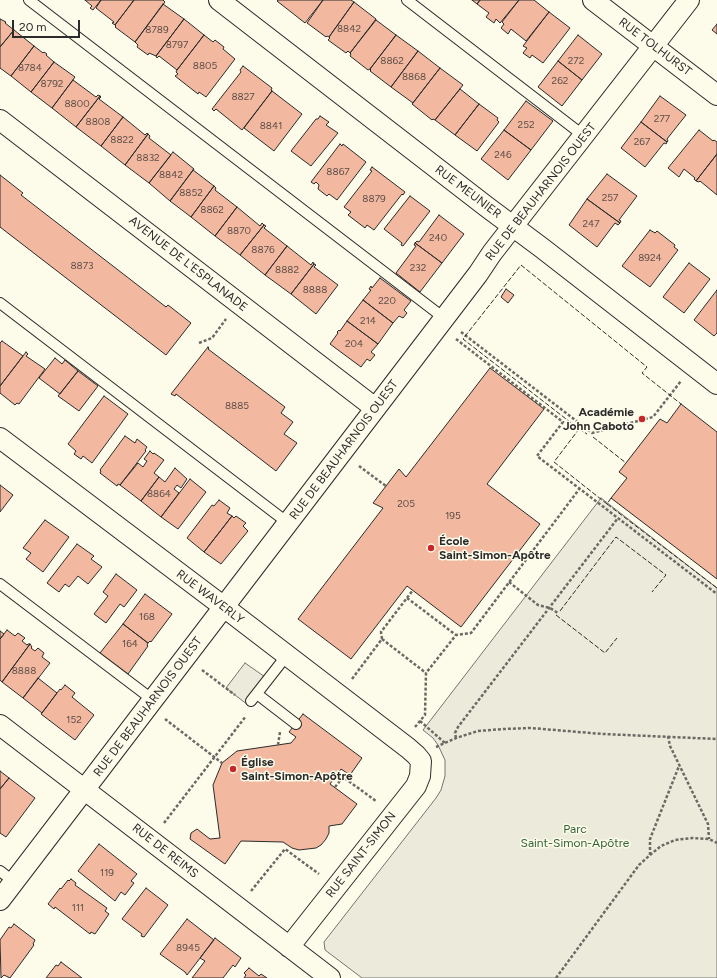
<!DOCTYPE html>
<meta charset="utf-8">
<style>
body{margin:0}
#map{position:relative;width:717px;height:978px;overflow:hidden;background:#fdfbea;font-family:Figtree,sans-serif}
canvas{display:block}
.scale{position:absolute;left:12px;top:20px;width:68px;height:18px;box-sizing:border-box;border:2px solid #2b2b2b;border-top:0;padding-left:5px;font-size:12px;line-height:14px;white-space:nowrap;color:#2b2b2b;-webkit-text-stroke:3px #fdfbea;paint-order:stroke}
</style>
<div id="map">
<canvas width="717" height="978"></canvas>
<div class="scale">20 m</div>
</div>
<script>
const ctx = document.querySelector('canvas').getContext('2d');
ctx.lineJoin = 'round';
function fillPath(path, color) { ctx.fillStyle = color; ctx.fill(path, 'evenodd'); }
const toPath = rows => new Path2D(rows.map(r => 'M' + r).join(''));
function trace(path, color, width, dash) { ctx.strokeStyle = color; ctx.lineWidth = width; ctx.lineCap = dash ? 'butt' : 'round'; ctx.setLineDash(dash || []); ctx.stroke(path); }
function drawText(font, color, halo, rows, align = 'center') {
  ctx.font = font + ' Figtree,sans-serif'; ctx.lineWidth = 3; ctx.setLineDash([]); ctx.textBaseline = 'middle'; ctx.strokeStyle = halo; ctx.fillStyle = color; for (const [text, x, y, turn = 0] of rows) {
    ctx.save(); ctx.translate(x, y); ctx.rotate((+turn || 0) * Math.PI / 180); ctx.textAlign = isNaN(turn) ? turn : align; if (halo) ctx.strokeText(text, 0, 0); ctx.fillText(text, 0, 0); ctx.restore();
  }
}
const green = toPath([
 [601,498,717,588,717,978,362,978,325,950,324,942,436,798,441,790,445,776,445,760,438,745,433,738,423,730,601,498]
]);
fillPath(green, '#ecebdb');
trace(green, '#74746e', 1);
const parking = toPath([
 [245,663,268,679,248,705,226,688,245,663]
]);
fillPath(parking, '#eceadb');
trace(parking, '#74746e', 1);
const building = toPath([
 [85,0,101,0,93,10,90,8,92,6,85,0],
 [101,0,134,0,115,25,112,23,114,22,96,8,101,0],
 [134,0,163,0,165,2,135,42,115,27,116,26,115,25,134,0],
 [278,0,323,0,305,23,277,1,278,0],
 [323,0,351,0,354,2,329,37,327,36,326,37,307,23,323,0],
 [472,0,480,0,477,4,472,0],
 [480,0,519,0,500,23,496,19,494,23,486,17,489,13,477,4,480,0],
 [519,0,534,0,549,12,526,41,511,29,508,34,501,28,504,24,502,22,519,0],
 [354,2,376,19,350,53,348,51,346,53,328,40,330,38,329,37,354,2],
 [163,4,184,19,156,56,149,53,148,55,137,47,138,45,135,42,163,4],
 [549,12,570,28,543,63,532,55,530,58,523,53,527,48,523,46,549,12],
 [0,19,6,22,5,23,14,30,0,47,0,19],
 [184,19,204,35,177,70,159,56,157,58,156,56,184,19],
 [376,20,396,35,370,69,368,70,350,56,351,54,350,53,376,20],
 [717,24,717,34,712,30,717,24],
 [14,30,34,46,11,76,0,68,0,47,14,30],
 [204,35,213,42,215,40,224,47,223,49,235,59,206,97,199,92,198,94,175,76,178,74,176,72,177,70,204,35],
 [396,35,418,51,391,87,370,71,371,70,370,69,396,35],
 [578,35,602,54,582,80,558,61,578,35],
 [34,46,43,53,44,52,47,54,46,55,54,62,31,92,11,76,34,46],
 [418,51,440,68,413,103,391,87,418,51],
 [558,61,582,80,562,106,538,87,558,61],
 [54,62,75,77,52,108,31,92,54,62],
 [243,66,272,88,271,90,272,91,242,130,216,109,214,111,212,109,241,72,240,70,243,66],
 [440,68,463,85,435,120,433,119,432,120,412,104,440,68],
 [73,80,96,97,98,95,100,96,76,127,52,108,73,80],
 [460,89,479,104,455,135,435,120,460,89],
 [272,91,302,114,274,151,244,128,272,91],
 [100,96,101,97,99,99,123,117,101,146,76,127,100,96],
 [660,96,686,115,667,139,668,141,667,142,641,122,660,96],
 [526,101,553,121,531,150,504,130,526,101],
 [479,104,498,118,497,120,499,122,477,151,455,135,479,104],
 [320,116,329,122,326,125,338,133,311,166,291,151,316,119,318,119,320,116],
 [123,117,145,135,147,133,148,134,125,165,101,146,123,117],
 [641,122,667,142,666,144,664,143,645,167,621,148,641,122],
 [504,130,531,150,508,180,481,159,504,130],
 [699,130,713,141,714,140,717,142,717,154,696,181,694,179,695,178,684,169,679,177,668,168,699,130],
 [148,134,150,136,149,138,171,155,149,183,125,165,148,134],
 [340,144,342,146,343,144,366,162,337,200,329,194,327,196,318,189,319,185,316,182,314,184,311,182,340,144],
 [173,152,194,169,170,201,149,183,173,152],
 [717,154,717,195,700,181,699,182,696,181,717,154],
 [372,167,405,192,403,195,402,194,374,230,367,225,365,228,348,215,351,212,344,207,372,171,370,170,372,167],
 [193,170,214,186,191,217,170,201,193,170],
 [607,174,637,196,619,220,621,221,620,223,587,199,607,174],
 [0,175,23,193,21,195,166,307,168,305,191,323,166,355,0,227,0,175],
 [214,186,216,188,215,190,237,207,215,236,191,217,214,186],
 [410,196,430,211,403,246,401,245,402,243,384,229,410,196],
 [587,199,620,223,618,225,615,223,597,247,569,225,587,199],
 [237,207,260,226,262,223,264,225,240,255,215,236,237,207],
 [439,215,464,234,442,263,415,243,417,241,419,242,439,215],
 [264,225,266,226,264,228,287,246,265,275,240,255,264,225],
 [650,230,655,233,657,231,675,245,674,247,678,250,650,287,622,266,650,230],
 [415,243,442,263,420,292,396,273,416,246,414,245,415,243],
 [287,246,311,265,313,262,314,264,291,294,265,275,287,246],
 [689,263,710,279,684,313,663,297,689,263],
 [314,264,316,265,314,267,338,285,316,314,291,294,314,264],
 [380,278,411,301,404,310,407,313,403,318,399,316,393,323,363,300,371,290,369,289,371,286,372,288,380,278],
 [506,289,514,295,508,303,501,297,506,289],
 [717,290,717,333,714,336,694,320,717,290],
 [363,300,393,323,378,344,347,321,363,300],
 [347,321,378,344,371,352,375,355,370,361,367,359,361,367,330,344,338,333,337,332,339,330,340,331,347,321],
 [2,341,23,356,0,386,0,343,2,341],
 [208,347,209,348,208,349,285,407,281,413,293,422,284,434,297,443,276,471,176,394,175,396,171,394,208,347],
 [26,352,28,354,26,356,45,369,19,404,17,403,15,405,0,393,0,386,26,352],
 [55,358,62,364,65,360,78,371,60,394,39,378,55,358],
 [490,368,544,409,487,484,540,524,461,627,407,586,351,659,298,619,383,508,373,503,399,469,406,477,490,368],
 [78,371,98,386,79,411,58,396,78,371],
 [104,396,128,414,92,463,83,456,81,459,74,454,76,451,68,444,104,396],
 [681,404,717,432,717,579,611,498,627,478,619,472,660,419,667,423,681,404],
 [125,436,135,443,137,439,147,447,145,450,146,451,120,485,118,484,117,486,100,473,101,471,100,470,125,436],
 [150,451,153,454,154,453,164,460,154,473,159,477,141,501,120,485,138,463,143,467,147,461,144,459,150,451],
 [175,468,187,479,181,488,177,485,174,489,179,493,161,517,141,501,159,477,165,482,175,468],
 [190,479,206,492,178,529,161,517,190,479],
 [0,485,13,495,0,512,0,485],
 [219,500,230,508,227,513,232,516,204,552,187,538,212,505,214,506,219,500],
 [232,516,234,518,236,516,246,523,243,526,248,531,221,564,204,552,232,516],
 [45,520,69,537,43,572,26,559,31,553,23,548,45,520],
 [77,544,94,556,91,559,102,567,88,584,78,576,69,587,65,584,59,592,47,583,77,544],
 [116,574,137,590,124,607,120,604,106,623,94,614,108,596,103,592,116,574],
 [145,594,172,614,151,642,150,641,148,643,123,624,145,594],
 [123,624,148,643,147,645,148,646,128,674,100,653,123,624],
 [7,630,15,636,18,633,25,638,22,641,27,645,28,644,30,644,2,682,0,680,0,639,7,630],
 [0,631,4,634,0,639,0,631],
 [30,644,32,647,31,648,35,651,38,648,44,653,42,657,50,663,23,698,2,682,30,644],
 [38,678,57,693,42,713,23,698,38,678],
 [65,685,75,693,72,697,94,715,75,740,41,714,60,689,61,690,65,685],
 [303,714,362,758,350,775,341,769,330,784,357,804,342,824,329,826,329,833,326,839,321,845,316,848,299,850,292,848,283,842,241,841,225,864,190,839,191,833,197,829,210,839,220,838,213,785,222,763,237,751,291,743,296,737,289,732,303,714],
 [0,771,9,778,0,789,0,771],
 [9,778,35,798,6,837,0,833,0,789,9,778],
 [99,844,137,874,131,881,134,883,125,895,121,892,115,901,78,871,99,844],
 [71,879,76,883,75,885,107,908,105,911,109,914,95,934,91,932,90,934,55,907,54,909,48,904,60,888,61,889,68,880,69,881,71,879],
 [146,888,168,905,144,937,141,936,142,934,122,919,146,888],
 [187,919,214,940,187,975,185,972,160,954,187,919],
 [14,924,35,940,33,944,34,945,10,978,4,975,1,978,0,940,9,927,11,928,14,924],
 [215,938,241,958,235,967,233,965,223,978,192,978,205,961,200,958,215,938],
 [61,962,82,978,46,978,56,965,58,966,61,962],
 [249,968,259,976,261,974,267,978,244,978,246,975,244,973,249,968]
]);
fillPath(building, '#f2b8a0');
trace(building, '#2b2b2b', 1);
const service = toPath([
 [29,0,444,318],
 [407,0,584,136],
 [0,303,288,523],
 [0,584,153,700],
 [257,694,296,724],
 [251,701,287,655],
 [0,871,14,882]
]);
const minor = toPath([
 [219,0,487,207,542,248,717,384],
 [593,0,717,95],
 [0,120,375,408],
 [0,438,224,607,408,748,416,755,421,761,420,776,416,786,289,947],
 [0,725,330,978],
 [0,900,478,274,492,253,689,0]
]);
trace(service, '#2b2b2b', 12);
trace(minor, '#2b2b2b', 22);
trace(toPath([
 [461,332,592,433,653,417,681,381],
 [456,339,563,422,537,456,717,594],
 [199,343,212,338,226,319],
 [359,466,386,486],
 [509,582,538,605,550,608,558,613],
 [407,598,456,635],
 [382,639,381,632,413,590],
 [202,670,235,695],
 [352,679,382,639,426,673],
 [165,719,222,763],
 [420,721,445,743],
 [415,727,425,715,426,673,456,635,471,633,580,488],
 [668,736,670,746,708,824,709,839],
 [456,738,455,733,458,727,618,518],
 [278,745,280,732],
 [436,747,456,738,478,731,504,729,531,728,603,734,717,739],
 [335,787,343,777,376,801],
 [164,823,246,716],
 [650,855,650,839,679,766],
 [251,891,285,849,319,874],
 [556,978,639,865,650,855,661,846,675,840,692,838,709,839,717,843]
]), '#6a6964', 2.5, [3, 2]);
trace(service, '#fdfbea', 10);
trace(minor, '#fdfbea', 20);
trace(toPath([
 [579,429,587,434],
 [593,437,626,463],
 [611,498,607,504,554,462,579,429,463,339,466,335,521,265,647,367,642,373,681,404],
 [607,504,717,588],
 [560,611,616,537,666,575,652,592],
 [556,615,605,653,617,638]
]), '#2b2b2b', 1, [5, 2]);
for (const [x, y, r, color] of [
 [642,419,4,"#c62828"],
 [431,548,4,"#c62828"],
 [233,769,4,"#c62828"]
]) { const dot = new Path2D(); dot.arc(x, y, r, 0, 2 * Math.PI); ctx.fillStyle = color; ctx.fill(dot); trace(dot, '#fdfbea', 1.5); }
drawText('10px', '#5d4e48', null, [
 ["8842",349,29],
 ["8789",157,30],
 ["8797",177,45],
 ["8862",392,61],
 ["272",576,61],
 ["8805",205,66],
 ["8784",30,68],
 ["8868",414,77],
 ["262",560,81],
 ["8792",52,84],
 ["8827",243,97],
 ["8800",77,104],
 ["277",662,119],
 ["8808",98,122],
 ["252",526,125],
 ["8841",271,126],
 ["8822",122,140],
 ["267",642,142],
 ["246",503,155],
 ["8832",148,158],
 ["8867",338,172],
 ["8842",171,175],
 ["8852",191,193],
 ["257",610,198],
 ["8879",374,199],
 ["8862",212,210],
 ["247",591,224],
 ["8870",239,231],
 ["240",438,238],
 ["8876",263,250],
 ["8924",650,258],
 ["8873",82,266],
 ["232",418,268],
 ["8882",287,270],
 ["8888",315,290],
 ["220",387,301],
 ["214",368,321],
 ["204",354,344],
 ["8885",237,406],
 ["8864",159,494],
 ["205",406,504],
 ["195",453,516],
 ["168",147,617],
 ["164",130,644],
 ["8888",24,671],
 ["152",74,720],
 ["119",107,873],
 ["111",78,908],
 ["8945",188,948]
]);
drawText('12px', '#2b2b2b', '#fdfbea', [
 ["RUE TOLHURST",655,47,37],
 ["RUE MEUNIER",468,192,37],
 ["RUE DE BEAUHARNOIS OUEST",541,192,-52],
 ["AVENUE DE L'ESPLANADE",188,264,38],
 ["RUE DE BEAUHARNOIS OUEST",344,450,-53],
 ["RUE WAVERLY",210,597,37],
 ["RUE DE BEAUHARNOIS OUEST",148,707,-53],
 ["RUE DE REIMS",165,851,38],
 ["RUE SAINT-SIMON",361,855,-52]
]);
drawText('bold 12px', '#2b2b2b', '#fdfbea', [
 ["Académie",634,412,"right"],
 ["John Caboto",634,426,"right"],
 ["École",439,541],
 ["Saint-Simon-Apôtre",439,555],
 ["Église",241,762],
 ["Saint-Simon-Apôtre",241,776]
], 'left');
drawText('12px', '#34623c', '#fdfbea', [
 ["Parc",575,829],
 ["Saint-Simon-Apôtre",575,843]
]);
</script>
